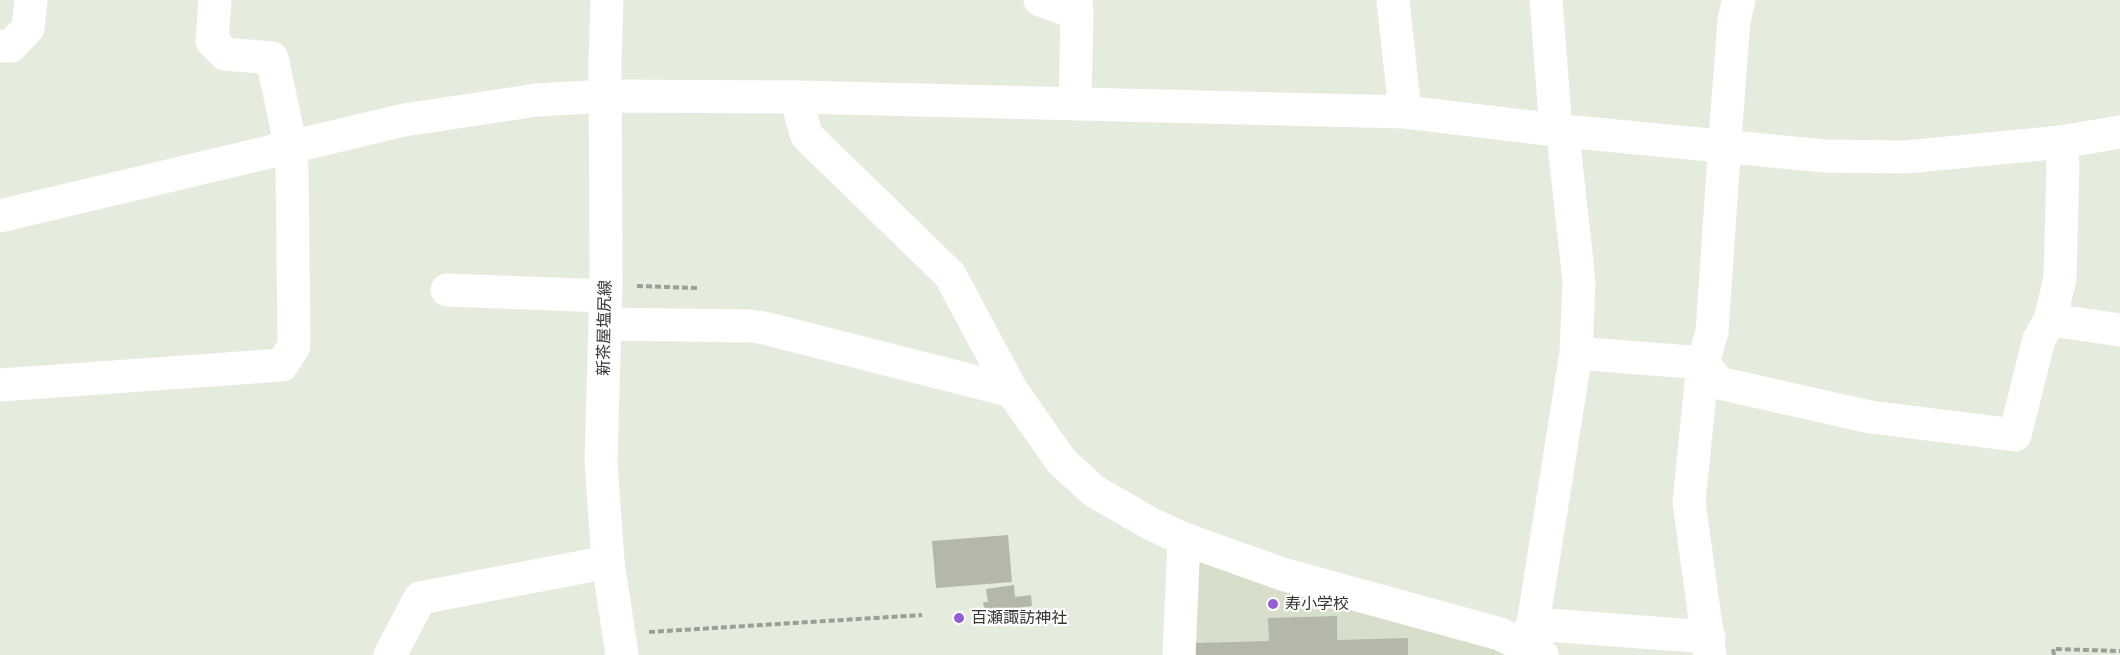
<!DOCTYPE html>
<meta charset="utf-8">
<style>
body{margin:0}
canvas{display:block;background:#e5ebdd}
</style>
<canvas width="2120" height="655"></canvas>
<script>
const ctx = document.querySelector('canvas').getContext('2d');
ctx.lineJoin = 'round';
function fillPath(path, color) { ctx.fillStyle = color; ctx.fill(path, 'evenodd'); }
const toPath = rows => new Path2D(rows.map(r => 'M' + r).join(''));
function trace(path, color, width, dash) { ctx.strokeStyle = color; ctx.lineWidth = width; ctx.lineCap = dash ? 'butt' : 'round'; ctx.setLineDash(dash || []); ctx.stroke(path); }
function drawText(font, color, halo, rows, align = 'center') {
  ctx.font = font + ' "PT Sans","Noto Sans JP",sans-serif'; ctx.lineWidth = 4.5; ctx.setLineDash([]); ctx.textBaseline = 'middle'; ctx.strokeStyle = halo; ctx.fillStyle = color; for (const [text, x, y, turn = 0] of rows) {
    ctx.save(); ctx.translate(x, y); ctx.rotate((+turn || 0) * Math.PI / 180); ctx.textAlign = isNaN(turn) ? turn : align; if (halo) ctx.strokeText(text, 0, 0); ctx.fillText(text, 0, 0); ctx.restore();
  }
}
fillPath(toPath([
 [1198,560,1506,648,1505,655,1189,655]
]), '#d7dfca');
fillPath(toPath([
 [1008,535,1012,582,936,588,932,541],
 [1014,585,1015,597,1031,595,1032,606,1017,608,1019,622,991,625,989,609,984,608,983,602,988,602,986,589],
 [1337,616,1337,640,1408,638,1408,655,1196,655,1196,643,1269,641,1268,618]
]), '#b3b8ab');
trace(toPath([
 [637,286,698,288],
 [649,632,922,615],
 [2054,655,2053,649,2120,651]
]), '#9b9f94', 4, [6, 3]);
trace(toPath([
 [1040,0,1077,13],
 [1393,0,1405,112],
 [1546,0,1556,130],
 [0,46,11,46,28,28,31,0],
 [798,97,801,116,807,136,950,275,1012,391,1062,462,1094,491,1151,524,1184,539,1282,574,1500,634,1542,655],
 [1075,103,1077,13,1076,0],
 [2061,142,2063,164,2060,278,2050,320,2120,330],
 [0,216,404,120,537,100,605,96,798,97,1405,112,1564,131,1825,156,1906,157,2061,142,2120,132],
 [447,290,606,296],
 [605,324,750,326,764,328,1012,391],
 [1576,353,1703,363,1719,383,1870,417,2015,435,2039,339,2050,320],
 [0,385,282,365,294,346,292,167,287,129,272,58,225,54,212,41,215,0],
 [1533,624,1709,637],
 [1521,644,1533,624,1576,353,1579,281,1565,154,1564,131],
 [390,655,420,598,608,562],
 [1179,655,1184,539],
 [1710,655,1689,502,1703,363,1712,332,1726,126,1734,20,1739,0]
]), '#fff', 33);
trace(toPath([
 [607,0,605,61,606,285,601,462,608,562,622,655]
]), '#fff', 33);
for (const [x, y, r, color] of [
 [1273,604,6,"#965cd4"],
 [959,618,6,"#965cd4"]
]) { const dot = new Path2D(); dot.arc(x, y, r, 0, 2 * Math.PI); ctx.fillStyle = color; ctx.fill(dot); trace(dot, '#fff', 2); }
drawText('16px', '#353731', '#fff', [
 ["新茶屋塩尻線",605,328,-89]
]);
drawText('16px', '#353731', '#fff', [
 ["寿小学校",1285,604],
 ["百瀬諏訪神社",971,618]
], 'left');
</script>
